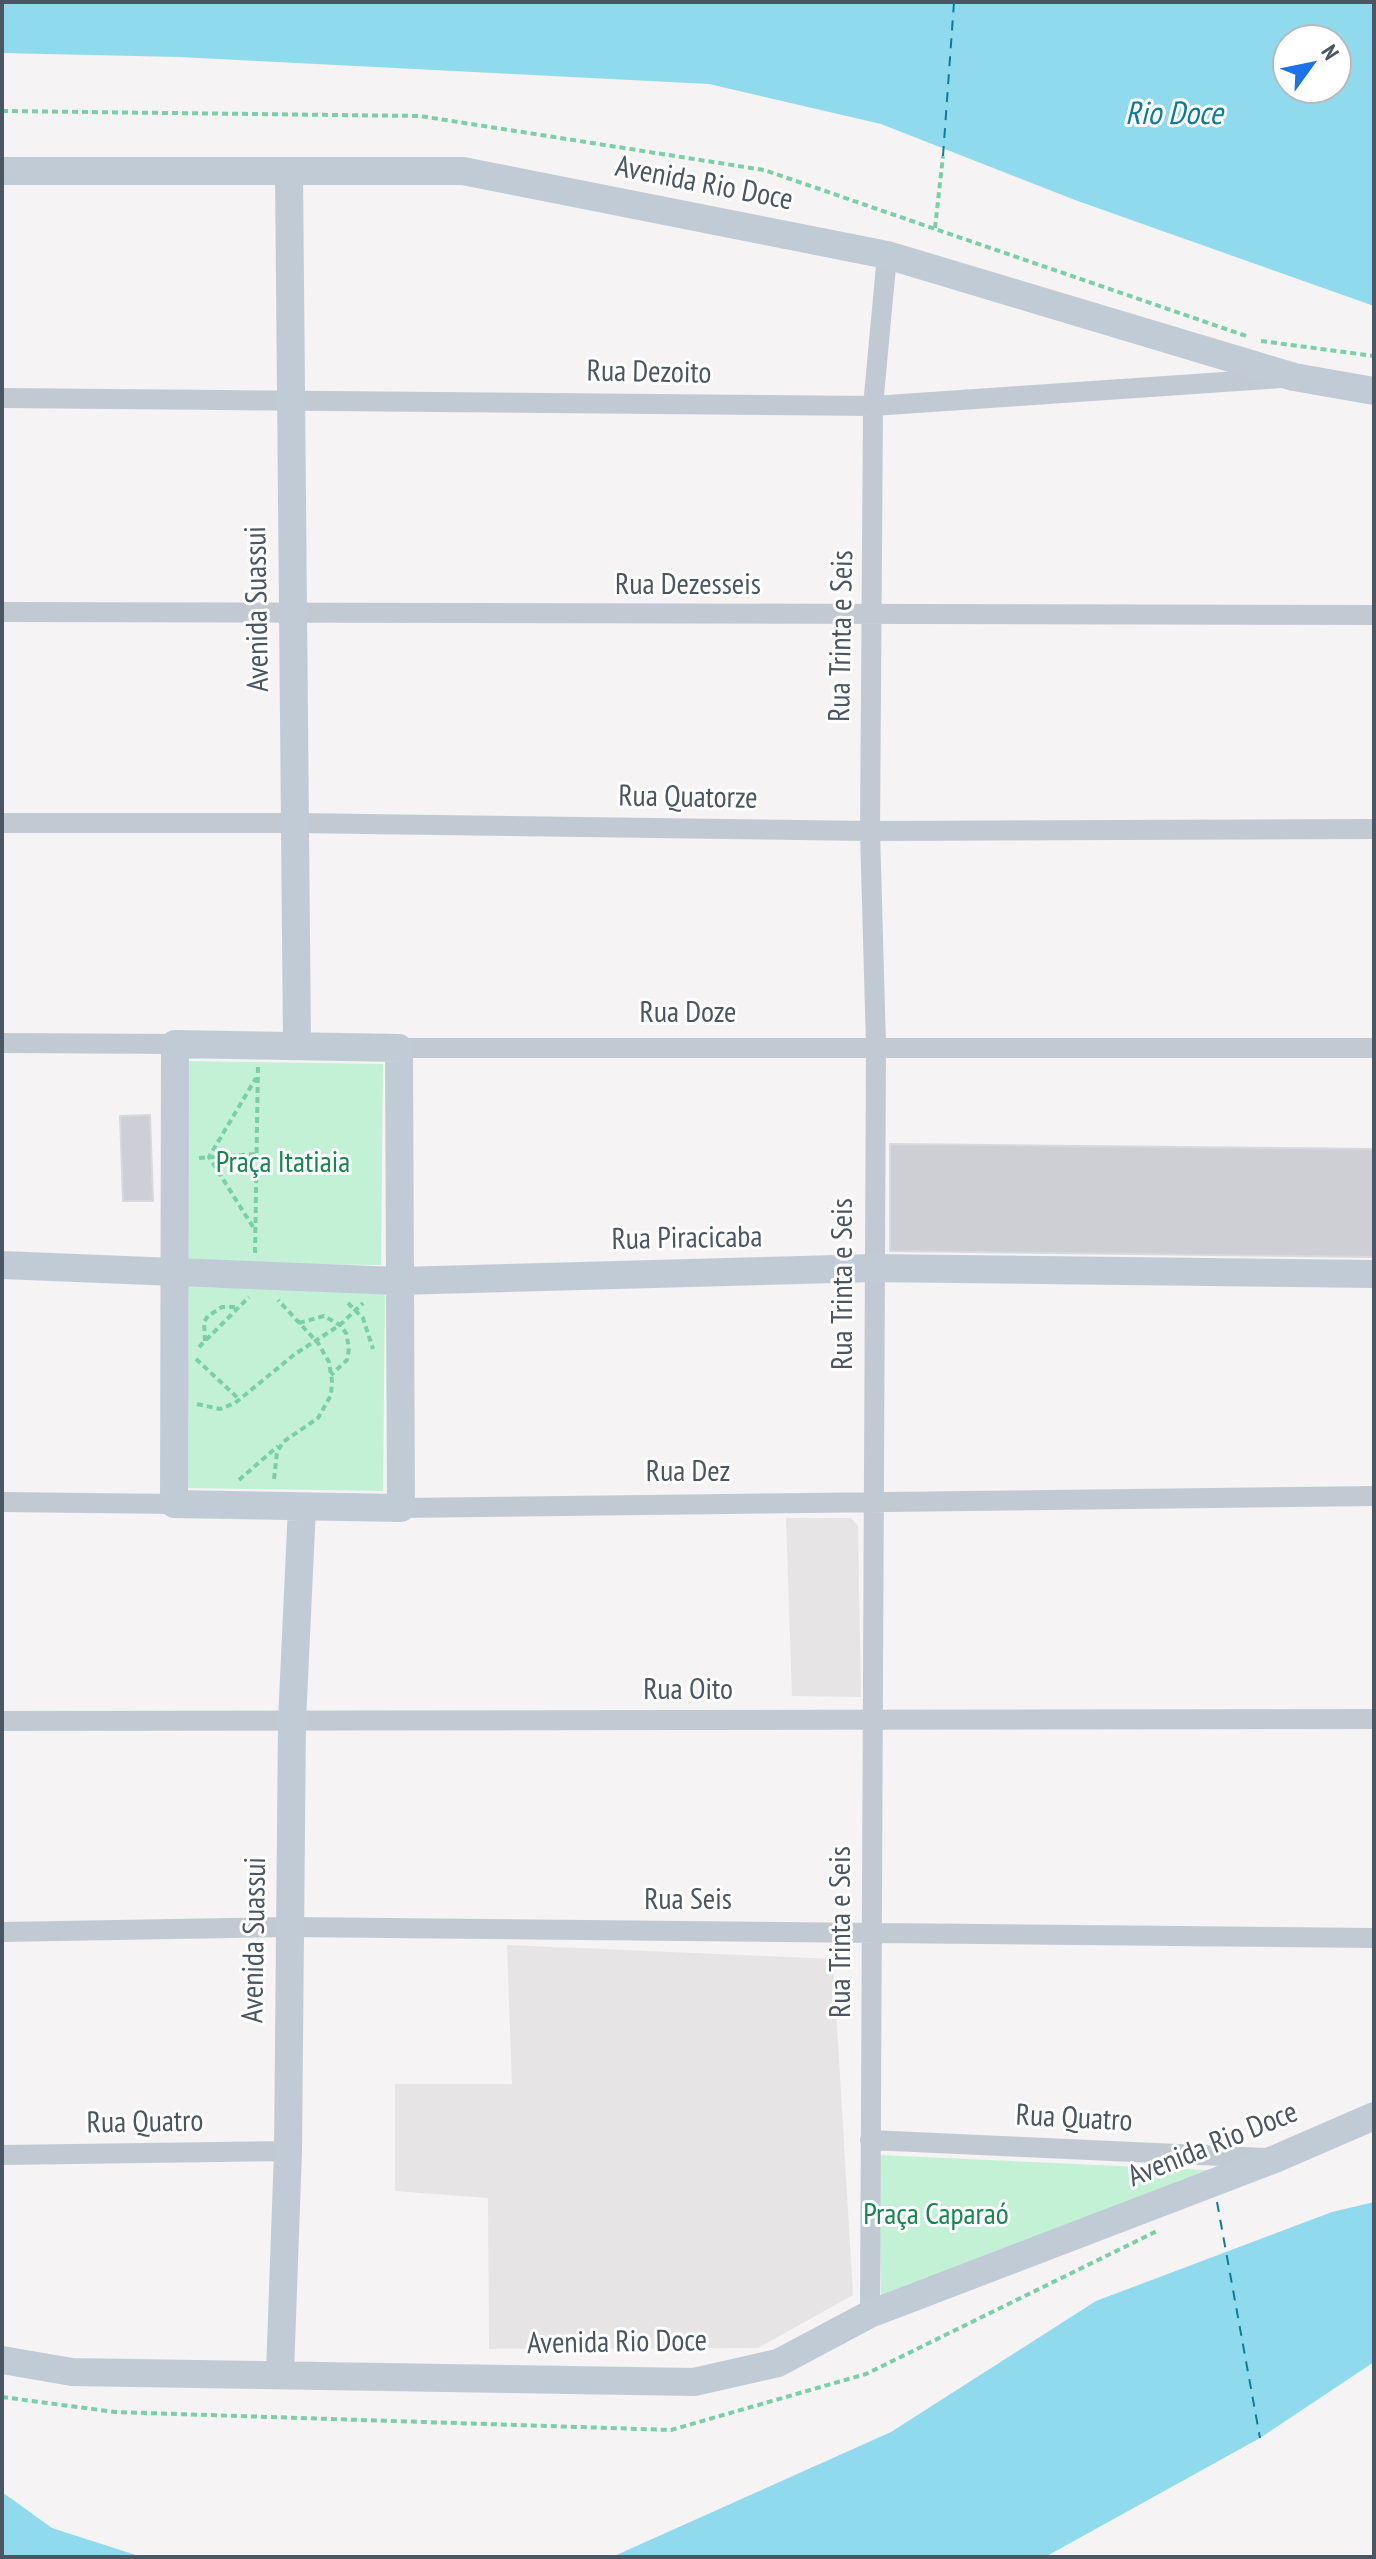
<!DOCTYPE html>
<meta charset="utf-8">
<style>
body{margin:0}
#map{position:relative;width:1376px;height:2559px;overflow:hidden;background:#f5f3f3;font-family:"PT Sans Narrow",sans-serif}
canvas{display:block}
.frame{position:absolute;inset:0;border:4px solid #4a5661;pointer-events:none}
.north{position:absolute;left:1272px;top:24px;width:80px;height:80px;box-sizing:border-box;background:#fff;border:2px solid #b7bbc0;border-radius:50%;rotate:57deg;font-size:22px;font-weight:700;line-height:32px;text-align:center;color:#4a5661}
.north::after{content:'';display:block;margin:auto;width:28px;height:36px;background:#1a73e8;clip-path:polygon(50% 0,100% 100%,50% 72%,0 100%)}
</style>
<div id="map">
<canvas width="1376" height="2559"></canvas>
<div class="frame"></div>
<div class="north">N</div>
</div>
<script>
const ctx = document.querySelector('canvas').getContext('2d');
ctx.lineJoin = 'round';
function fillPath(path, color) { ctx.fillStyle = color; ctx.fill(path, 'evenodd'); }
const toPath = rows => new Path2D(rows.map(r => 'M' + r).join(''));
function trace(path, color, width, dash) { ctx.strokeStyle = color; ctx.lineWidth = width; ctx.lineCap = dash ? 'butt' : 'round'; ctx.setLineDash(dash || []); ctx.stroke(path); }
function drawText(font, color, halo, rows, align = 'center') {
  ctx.font = font + ' "PT Sans Narrow",sans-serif'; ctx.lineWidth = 6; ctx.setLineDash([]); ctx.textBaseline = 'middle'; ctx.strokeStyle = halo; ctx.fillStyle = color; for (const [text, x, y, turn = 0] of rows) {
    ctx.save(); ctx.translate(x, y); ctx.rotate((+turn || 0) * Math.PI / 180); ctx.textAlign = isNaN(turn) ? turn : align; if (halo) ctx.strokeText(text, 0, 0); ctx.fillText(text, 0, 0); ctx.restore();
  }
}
fillPath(toPath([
 [786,1518,851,1518,858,1526,861,1697,792,1696],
 [507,1945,833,1959,853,2295,758,2348,489,2349,488,2198,395,2191,395,2084,512,2084]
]), '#e6e4e5');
fillPath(toPath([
 [184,1061,383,1064,381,1265,182,1263],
 [185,1287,385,1289,383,1491,184,1488],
 [878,2155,1207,2170,881,2298]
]), '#c3f1d5');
fillPath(toPath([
 [2,2,1374,2,1374,306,1075,200,881,124,709,84,179,57,2,53],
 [1288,40,1336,40,1336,88,1288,88],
 [1374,2202,1374,2362,1260,2438,1045,2557,612,2557,891,2432,1096,2301,1332,2212],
 [2,2492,52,2528,142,2557,2,2557]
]), '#90daee');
trace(toPath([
 [943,156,954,2],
 [1217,2202,1260,2438]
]), '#0c7c9b', 2, [10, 8]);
const building = toPath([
 [150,1115,153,1201,123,1201,120,1116,150,1115],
 [890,1144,1374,1149,1374,1257,890,1251,890,1144]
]);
fillPath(building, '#cdcfd5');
trace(building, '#d7d9de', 2);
trace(toPath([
 [2,111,420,116,764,170,1249,337],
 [935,228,943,156],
 [1261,341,1374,356],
 [199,1158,256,1154],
 [253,1227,209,1157,256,1078],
 [255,1253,258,1066],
 [348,1303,363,1318,373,1349],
 [299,1323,324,1316,340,1325,346,1333,349,1348,347,1360,331,1375],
 [205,1341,204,1322,208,1316,222,1307,239,1307],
 [199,1347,249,1297],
 [196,1359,239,1399],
 [197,1404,220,1409,235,1403,295,1354,340,1325,363,1303],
 [274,1479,277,1452,283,1442,318,1418,331,1395,332,1381,329,1362,318,1343,278,1300],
 [239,1480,278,1446],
 [2,2397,115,2412,671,2430,866,2374,1157,2231]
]), '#7ad0a6', 4, [6, 4]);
trace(toPath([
 [2,398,873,406,1282,378],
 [2,612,1374,615],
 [2,823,294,823,870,831,1374,829],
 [2,1043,175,1044],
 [399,1048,1374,1048],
 [2,1502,174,1504],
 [401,1508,1374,1496],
 [2,1721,1374,1719],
 [2,1932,288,1927,1374,1938],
 [870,2140,1265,2158],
 [2,2155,288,2151],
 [870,2314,876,1046,870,831,873,406,887,255]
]), '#c1cad2', 20);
trace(toPath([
 [2,171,463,171,887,255,1294,377,1374,391],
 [289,173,297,1044],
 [175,1044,399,1048,401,1508,174,1504,175,1044],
 [2,1265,398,1281,873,1268,1374,1274],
 [2,2360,72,2372,694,2382,778,2363,870,2314,1275,2159,1374,2116],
 [280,2373,288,2151,292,1721,302,1507]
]), '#c1cbd6', 28);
drawText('30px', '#4a5661', '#fff', [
 ["Avenida Rio Doce",704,184,11],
 ["Rua Dezoito",649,373,1],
 ["Rua Dezesseis",688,585],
 ["Avenida Suassui",258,609,-91],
 ["Rua Trinta e Seis",842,636,-89],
 ["Rua Quatorze",688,798,1],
 ["Rua Doze",688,1013],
 ["Rua Piracicaba",687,1239,-1],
 ["Rua Trinta e Seis",843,1284,-90],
 ["Rua Dez",688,1472],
 ["Rua Oito",688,1690],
 ["Rua Seis",688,1900],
 ["Rua Trinta e Seis",841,1932,-90],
 ["Avenida Suassui",255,1940,-89],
 ["Rua Quatro",1074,2119,3],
 ["Rua Quatro",145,2123,-1],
 ["Avenida Rio Doce",1213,2145,-22],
 ["Avenida Rio Doce",617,2343,-1]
]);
drawText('30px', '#17864f', '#fff', [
 ["Praça Itatiaia",283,1163],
 ["Praça Caparaó",936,2215]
]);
drawText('italic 32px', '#0c7c9b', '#fff', [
 ["Rio Doce",1174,115]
]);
</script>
